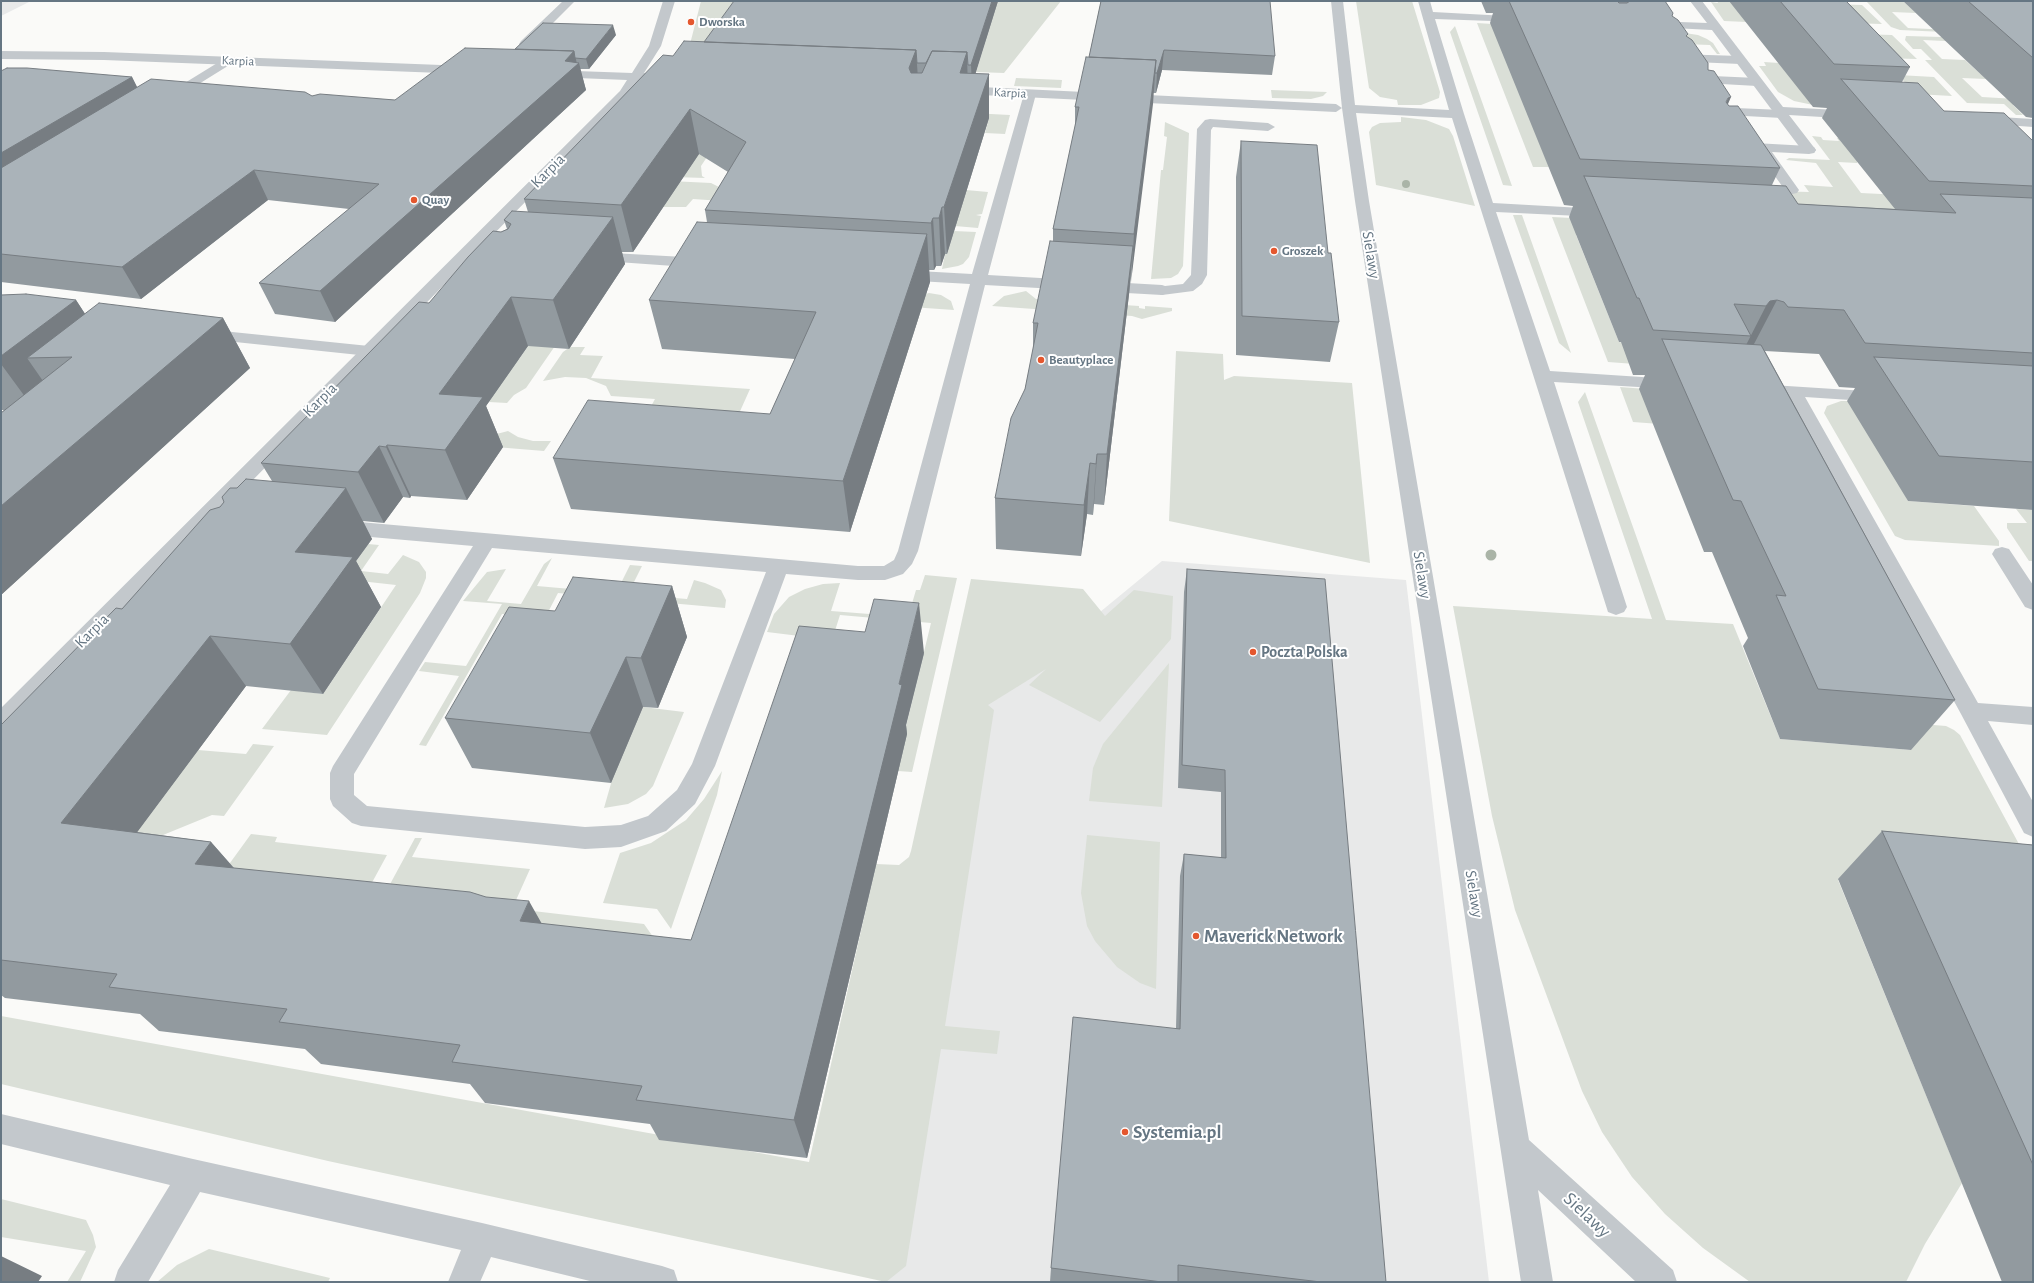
<!DOCTYPE html>
<style>
body{margin:0}
#map{position:relative;width:2034px;height:1283px;overflow:hidden;background:#fafaf8;font-family:"Alegreya Sans",sans-serif}
canvas{display:block}
.frame{position:absolute;inset:0;border:2px solid #657683;pointer-events:none}
</style>
<div id="map">
<canvas width="2034" height="1283"></canvas>
<div class="frame"></div>
</div>
<script>
const ctx = document.querySelector('canvas').getContext('2d');
ctx.lineJoin = 'round';
function fillPath(path, color) { ctx.fillStyle = color; ctx.fill(path, 'evenodd'); }
const toPath = rows => new Path2D(rows.map(r => 'M' + r).join(''));
function trace(path, color, width, dash) { ctx.strokeStyle = color; ctx.lineWidth = width; ctx.lineCap = dash ? 'butt' : 'round'; ctx.setLineDash(dash || []); ctx.stroke(path); }
function drawText(font, color, halo, rows, align = 'center') {
  ctx.font = font + ' "Alegreya Sans",sans-serif'; ctx.lineWidth = 4; ctx.setLineDash([]); ctx.textBaseline = 'middle'; ctx.strokeStyle = halo; ctx.fillStyle = color; for (const [text, x, y, turn = 0] of rows) {
    ctx.save(); ctx.translate(x, y); ctx.rotate((+turn || 0) * Math.PI / 180); ctx.textAlign = isNaN(turn) ? turn : align; if (halo) ctx.strokeText(text, 0, 0); ctx.fillText(text, 0, 0); ctx.restore();
  }
}
fillPath(toPath([
 [1,1,31,1,1,16],
 [1162,561,1406,580,1489,1282,885,1282,987,705]
]), '#e8e9e9');
fillPath(toPath([
 [701,1,1021,2,1061,1,1004,73,976,72,986,39,688,52],
 [1356,1,1412,1,1440,92,1439,98,1421,105,1398,105,1397,100,1380,97,1369,88],
 [1717,1,1730,1,1747,22,1724,21,1711,2,1718,3],
 [1866,1,1903,1,1916,13,1892,12,1908,28,1975,31,2033,36,1900,30,1891,27],
 [1830,4,1862,5,1882,24,1848,23],
 [1477,23,1492,24,1549,167,1533,167],
 [1455,26,1512,186,1503,185,1450,32],
 [1678,32,1698,35,1707,39,1713,43,1720,54,1717,54,1710,45,1655,43],
 [1859,34,1892,35,1917,59,1881,58],
 [1906,36,1942,37,2033,45,1923,40,1942,59,1965,60,1986,79,1962,78,1982,97,2033,100,2013,105,2023,115,2016,115,2004,104,1967,103,1925,60,1932,60,1921,49,1913,49,1905,40],
 [1764,62,1779,63,1818,106,1794,101,1778,92,1759,66,1766,66],
 [1898,75,1934,77,1952,96,1916,94],
 [1016,78,1062,80,1061,88,1014,86],
 [1271,90,1327,92,1323,96,1311,99,1272,98],
 [933,111,1010,115,1005,134,985,133,989,118],
 [1401,117,1426,120,1449,129,1453,136,1475,206,1376,185,1369,132,1372,127,1380,123,1401,122],
 [1165,122,1189,133,1183,266,1178,274,1171,278,1151,279,1161,170,1163,170,1167,137,1164,136],
 [1812,136,1821,137,1823,140,1839,141,1837,138,1865,139,1857,163,1838,162,1861,193,1921,196,2033,213,1588,205,1773,191,1809,192,1804,185,1833,187,1816,163,1786,160,1789,158,1830,160],
 [692,146,707,157,701,166,702,176,705,178,673,177],
 [670,181,711,183,723,189,745,192,713,249,691,248,710,216,714,217,722,201,693,199,686,207,653,207],
 [966,190,988,192,982,214,976,215,981,216,978,228,955,226],
 [1513,215,1522,215,1571,353,1559,343],
 [1552,217,2033,242,2033,260,1576,235,1619,342,1627,343,1635,364,1608,362],
 [954,231,976,232,969,257,963,264,958,266,942,269,945,254,947,254],
 [1026,291,1036,299,1139,306,1139,308,1145,309,1145,306,1172,308,1172,311,1142,319,1132,316,992,306,1004,296],
 [929,293,941,295,951,301,954,310,796,299,920,296],
 [531,342,555,346,526,388,514,395,507,403,489,402,513,359,519,359],
 [570,347,585,347,580,355,603,356,591,378,750,389,724,447,649,410,655,399,611,396,606,386,586,378,565,377,543,381,563,352],
 [1176,351,1223,354,1224,380,1234,376,1352,383,1370,563,1169,521],
 [1620,387,1646,389,1753,431,1633,422],
 [1585,392,1666,620,1733,624,1780,739,1911,750,1897,722,1946,726,1954,730,1960,735,2033,870,1838,880,1962,1183,1925,1244,1906,1282,1750,1282,1703,1248,1665,1214,1632,1177,1602,1132,1582,1091,1515,910,1492,816,1453,606,1652,619,1578,402],
 [1841,401,1857,401,1908,501,1974,506,1999,541,1999,546,1905,540,1895,536,1824,413,1827,406],
 [508,431,518,437,533,441,551,441,544,451,471,445,474,440],
 [2016,509,2033,510,2033,561,2029,561,2007,528,2007,523,2027,523],
 [249,533,379,545,361,571,388,574,403,555,419,562,426,572,426,578,420,593,327,735,262,729,291,690,323,694,396,585,342,579,366,547],
 [552,558,537,586,616,593,630,565,642,566,628,594,687,599,694,580,705,583,721,590,726,600,725,608,558,593,545,618,502,614,426,746,419,745,459,676,419,671,425,662,466,666,502,604,463,601,487,572,506,569,487,601,521,604,544,564],
 [925,575,957,578,912,772,898,771,904,734,931,623,840,615,832,640,767,632,774,614,789,597,805,589,823,584,840,583,831,611,908,617,916,590,920,590],
 [971,579,1083,589,1105,616,1134,590,1173,596,1171,639,1100,722,1029,685,1046,669,988,705,994,710,945,1026,1000,1031,997,1054,941,1049,906,1266,886,1282,328,1161,1,1084,1,1016,809,1162,876,864,899,865,909,857,911,851],
 [1169,663,1162,807,1089,801,1093,768,1103,744],
 [643,707,684,712,653,786,646,794,628,804,604,808,612,780],
 [253,744,274,746,224,816,212,815,119,853,135,832,137,832,198,750,246,754],
 [722,771,717,795,671,929,657,909,603,903,620,853,651,843,686,820,704,799],
 [251,834,277,837,275,842,387,855,350,923,214,885],
 [1087,835,1160,842,1156,989,1140,983,1117,967,1095,941,1087,926,1081,893],
 [415,838,422,838,412,857,530,869,499,938,369,923],
 [533,911,644,924,685,982,547,967],
 [1,1199,86,1220,93,1235,96,1247,80,1282,67,1282,86,1251,1,1237],
 [209,1249,330,1278,328,1282,157,1282,177,1265]
]), '#dadfd7');
fillPath(toPath([
 [563,1,575,1,529,47,521,47,519,44,521,41,563,1],
 [1676,54,1740,56,1746,60,1740,64,1672,61,1670,58,1676,54],
 [227,57,233,61,231,64,173,100,163,100,162,97,227,57],
 [1690,75,1757,78,1763,82,1757,86,1686,82,1684,79,1686,76,1690,75],
 [1030,90,1036,94,988,275,1162,285,1168,287,1170,290,1168,293,1162,295,985,285,918,551,912,564,903,574,885,580,858,580,786,574,715,766,695,804,666,831,621,847,585,849,361,826,352,823,333,806,330,799,330,773,333,766,473,546,337,534,330,532,327,527,330,522,337,520,858,566,884,566,894,560,898,551,970,284,900,280,894,278,892,275,894,272,900,270,972,274,1024,94,1030,90],
 [492,548,766,572,692,764,677,790,648,816,621,825,585,827,367,806,354,795,354,774,492,548],
 [1713,107,1782,110,1789,114,1782,118,1708,114,1707,111,1708,108,1713,107],
 [1736,142,1809,146,1814,147,1816,150,1814,153,1809,154,1772,152,1799,190,1797,193,1792,194,1787,193,1757,151,1731,149,1729,146,1731,143,1736,142],
 [594,252,702,258,707,260,710,263,707,266,702,268,589,260,586,257,589,254,594,252],
 [203,329,369,346,375,347,378,351,375,355,369,356,197,338,195,334,197,330,203,329],
 [1,1114,193,1159,482,1223,662,1266,674,1270,678,1282,594,1282,491,1257,480,1282,448,1282,461,1250,200,1192,148,1282,114,1282,118,1270,170,1185,1,1144,1,1114]
]), '#c3c8cc');
fillPath(toPath([
 [663,1,675,1,661,46,644,73,673,74,679,78,677,81,639,80,629,96,9,729,1,732,1,708,620,91,627,80,552,77,546,73,548,70,632,73,649,46,663,1],
 [1331,1,1343,1,1355,105,1449,110,1418,1,1430,1,1433,12,1525,17,1527,19,1521,22,1435,19,1464,114,1493,203,1600,209,1605,210,1607,213,1605,216,1600,217,1496,212,1550,371,1672,379,1678,380,1681,384,1678,388,1672,389,1554,382,1627,607,1624,612,1616,615,1608,612,1452,118,1356,113,1369,201,1529,1140,1673,1270,1677,1282,1636,1282,1538,1190,1553,1282,1521,1282,1355,201,1342,108,1336,112,959,94,953,90,959,86,1336,104,1342,108,1331,1],
 [1690,1,1702,1,1783,107,1855,111,1862,115,1855,119,1789,115,1816,150,1814,153,1804,153,1712,30,1653,27,1647,24,1653,21,1707,23,1690,1],
 [1,51,104,52,467,66,473,70,467,74,104,60,1,59,1,51],
 [1983,116,2033,119,2033,127,1978,123,1976,120,1978,117,1983,116],
 [1210,119,1268,123,1275,127,1268,131,1213,127,1211,130,1207,275,1202,284,1193,291,1162,295,1156,293,1154,290,1156,287,1183,284,1191,275,1197,129,1205,120,1210,119],
 [1756,384,1881,392,1887,393,1890,397,1887,401,1881,402,1805,397,1978,703,2033,707,2033,725,1988,721,2033,802,2033,837,2024,833,1961,714,1787,396,1750,393,1747,389,1750,385,1756,384],
 [2002,547,2009,549,2033,585,2033,610,2025,607,1992,554,1995,549,2002,547]
]), '#c3c8cc');
ctx.fillStyle = '#aab4a7';
for (const [x, y, r] of [
 [1406,184,4],
 [1491,555,5.5]
]) { ctx.beginPath(); ctx.arc(x, y, r, 0, 2 * Math.PI); ctx.fill(); }
fillPath(toPath([
 [998,1,975,74,989,74,989,118,947,254,945,254,941,266,936,266,934,270,929,270,930,282,850,532,571,509,553,458,770,414,795,359,662,349,649,300,707,222,705,210,728,172,699,154,633,252,622,252,625,264,569,349,528,346,486,406,503,447,467,500,411,496,410,498,403,497,384,523,363,521,372,539,356,561,381,607,323,694,246,686,137,832,211,842,234,868,542,924,691,940,924,653,906,725,907,734,807,1158,659,1140,650,1124,485,1103,470,1084,321,1064,305,1049,159,1031,140,1014,5,998,1,995,1,725,122,609,220,507,237,488,272,481,261,463,429,303,501,232,507,229,504,220,528,212,524,199,673,56,704,42],
 [1101,1,1275,56,1272,75,1162,70,1156,93,1153,93,1104,505,1094,504,1093,515,1087,514,1081,556,996,549,995,498,1025,389,1033,351,1033,323,1053,242,1053,229,1075,127,1075,107,1089,57],
 [1481,1,1665,1,1672,16,1708,70,1728,105,1780,168,1772,185,1798,204,1895,209,1822,118,1827,108,1813,107,1729,1,1846,1,1910,67,1902,82,1944,111,2033,141,2033,510,1908,501,1847,401,1855,388,1839,387,1819,354,1765,351,1955,700,1911,750,1780,739,1743,646,1748,638,1712,552,1704,552,1639,389,1645,375,1633,375,1621,342,1619,342,1569,217,1573,206,1564,205,1490,23,1493,13,1486,13],
 [1903,1,2033,1,2033,118,2026,117],
 [616,35,589,69,580,69,586,90,335,322,275,314,259,283,349,209,268,200,141,299,1,282,1,71,132,77,137,87,395,100,515,49],
 [1241,141,1339,322,1330,362,1236,355,1236,177],
 [1,295,76,300,85,314,223,318,250,368,1,595,1,413,4,410,1,410],
 [1187,569,1386,1282,1187,1282,1178,1281,1178,1282,1050,1282,1051,1268,1176,1028,1180,876,1184,854,1221,858,1221,792,1178,788,1184,592],
 [672,586,687,637,658,708,643,707,611,783,472,768,445,718,555,611],
 [1882,831,2033,845,2033,1282,2002,1282,1838,879]
]), '#929a9f');
fillPath(toPath([
 [992,1,998,1,972,85,971,65],
 [613,25,616,35,589,69,586,59],
 [916,50,919,93,909,68],
 [1164,50,1162,70,1156,93,1157,73],
 [574,51,577,64,579,63,586,90,335,322,320,291,565,61],
 [967,52,968,95,960,73],
 [1156,60,1153,104,1131,282,1134,234],
 [989,74,989,118,947,254,944,207],
 [132,77,146,105,1,194,1,153],
 [1731,97,1712,141,1709,142,1728,98],
 [690,109,699,154,633,252,621,205],
 [254,170,268,200,141,299,122,267],
 [942,207,945,254,941,266,939,218],
 [613,217,625,264,569,349,553,300],
 [933,218,936,266,934,270,931,223],
 [927,234,930,282,850,532,843,481],
 [1133,246,1129,294,1104,505,1107,454],
 [511,297,528,346,486,406,503,447,467,500,445,450,439,394],
 [76,300,108,349,72,357,27,358,52,394,34,409,1,364,1,356],
 [1777,300,1754,344,1748,345,1744,349,1766,306,1770,301],
 [223,318,250,368,1,595,1,506],
 [387,445,411,496,410,498,386,447],
 [379,446,403,497,384,523,358,472],
 [1097,454,1094,504,1093,515,1096,464],
 [1090,463,1087,514,1081,556,1084,505],
 [346,488,372,539,356,561,381,607,323,694,290,644,295,552],
 [672,586,687,637,658,708,641,658],
 [919,603,924,653,906,725,907,734,807,1158,794,1120,899,684],
 [210,636,246,686,109,870,61,823],
 [626,657,643,707,611,783,590,733],
 [211,842,252,889,195,864],
 [529,901,555,947,520,921],
 [1,1256,42,1276,38,1282,1,1282]
]), '#777d82');
const building = toPath([
 [734,1,992,1,971,65,968,65,967,52,932,51,926,63,917,63,916,50,704,42,734,1],
 [1101,1,1270,1,1275,56,1164,50,1157,73,1155,73,1156,60,1089,57,1101,1],
 [1509,1,1617,1,1619,3,1627,3,1630,1,1665,1,1673,13,1672,16,1678,20,1688,34,1686,36,1692,40,1708,63,1708,70,1714,71,1731,97,1728,98,1726,102,1729,106,1738,106,1780,168,1580,159,1509,1],
 [1780,1,1846,1,1910,67,1834,64,1780,1],
 [1968,1,2033,1,2033,58,1968,1],
 [543,23,613,25,586,59,575,58,574,51,515,49,543,23],
 [684,41,916,50,909,68,911,73,922,73,932,51,967,52,960,73,989,74,944,207,942,207,939,218,933,218,931,223,705,210,746,142,690,109,621,205,524,199,663,55,673,56,684,41],
 [465,48,574,51,565,61,579,63,320,291,259,283,379,184,254,170,122,267,1,254,1,168,151,79,305,92,312,96,320,94,395,100,465,48],
 [1086,57,1156,60,1134,234,1053,229,1079,107,1075,107,1086,57],
 [7,68,27,68,132,77,1,153,1,71,7,68],
 [1841,79,1918,83,1944,111,2004,113,2033,141,2033,186,1929,181,1841,79],
 [1241,141,1317,145,1328,253,1331,253,1339,322,1242,316,1241,141],
 [1584,176,1786,186,1798,204,1956,213,1940,194,2033,198,2033,353,1865,343,1844,310,1788,307,1784,302,1777,300,1770,301,1766,306,1734,304,1751,336,1653,330,1639,298,1637,298,1584,176],
 [512,211,613,217,553,300,511,297,439,394,483,397,445,450,387,445,386,447,379,446,358,472,261,463,419,302,429,303,468,257,493,231,501,232,508,229,511,224,504,220,512,211],
 [697,222,927,234,843,481,553,458,588,400,770,414,816,312,649,300,697,222],
 [1050,241,1133,246,1107,454,1097,454,1096,464,1090,463,1084,505,995,498,1011,418,1025,389,1038,323,1033,323,1050,241],
 [26,294,76,300,1,356,1,295,26,294],
 [99,303,223,318,1,506,1,413,72,357,27,358,99,303],
 [1662,339,1761,345,1955,700,1818,689,1776,595,1786,596,1741,501,1733,500,1662,339],
 [1874,357,2033,366,2033,462,1939,456,1874,357],
 [246,479,346,488,295,552,353,557,290,644,210,636,61,823,211,842,195,864,470,892,486,897,529,901,520,921,691,940,799,626,865,632,874,599,919,603,899,684,902,685,794,1120,636,1100,642,1086,452,1062,460,1045,279,1022,287,1009,109,987,117,974,1,960,1,725,116,608,122,609,210,510,220,507,224,502,222,497,230,488,237,488,246,479],
 [1187,569,1325,579,1386,1282,1321,1282,1178,1265,1178,1282,1162,1282,1051,1268,1073,1017,1180,1029,1184,854,1226,858,1225,770,1182,765,1187,569],
 [573,577,672,586,641,658,626,657,590,733,445,718,509,607,555,611,573,577],
 [1882,831,2033,845,2033,1165,1882,831]
]);
fillPath(building, '#aab3b9');
trace(building, '#777d82', 1);
for (const [x, y, r, color] of [
 [691,22,4,"#e4572e"],
 [414,200,4,"#e4572e"],
 [1274,251,4,"#e4572e"],
 [1041,360,4,"#e4572e"],
 [1253,652,4,"#e4572e"],
 [1196,936,4,"#e4572e"],
 [1125,1132,4,"#e4572e"]
]) { const dot = new Path2D(); dot.arc(x, y, r, 0, 2 * Math.PI); ctx.fillStyle = color; ctx.fill(dot); trace(dot, '#fff', 1.5); }
drawText('bold 13px', '#657683', '#fff', [
 ["Dworska",699,22],
 ["Quay",422,200],
 ["Groszek",1282,251],
 ["Beautyplace",1049,360]
], 'left');
drawText('13px', '#657683', '#fff', [
 ["Karpia",238,61,2],
 ["Karpia",1010,93,3]
]);
drawText('16px', '#657683', '#fff', [
 ["Karpia",548,171,-45],
 ["Sielawy",1371,255,81],
 ["Karpia",320,400,-45],
 ["Sielawy",1422,575,81],
 ["Karpia",92,631,-45],
 ["Sielawy",1474,894,81]
]);
drawText('bold 16px', '#657683', '#fff', [
 ["Poczta Polska",1261,652]
], 'left');
drawText('bold 19px', '#657683', '#fff', [
 ["Maverick Network",1204,936],
 ["Systemia.pl",1133,1132]
], 'left');
drawText('19px', '#657683', '#fff', [
 ["Sielawy",1587,1215,43]
]);
</script>
